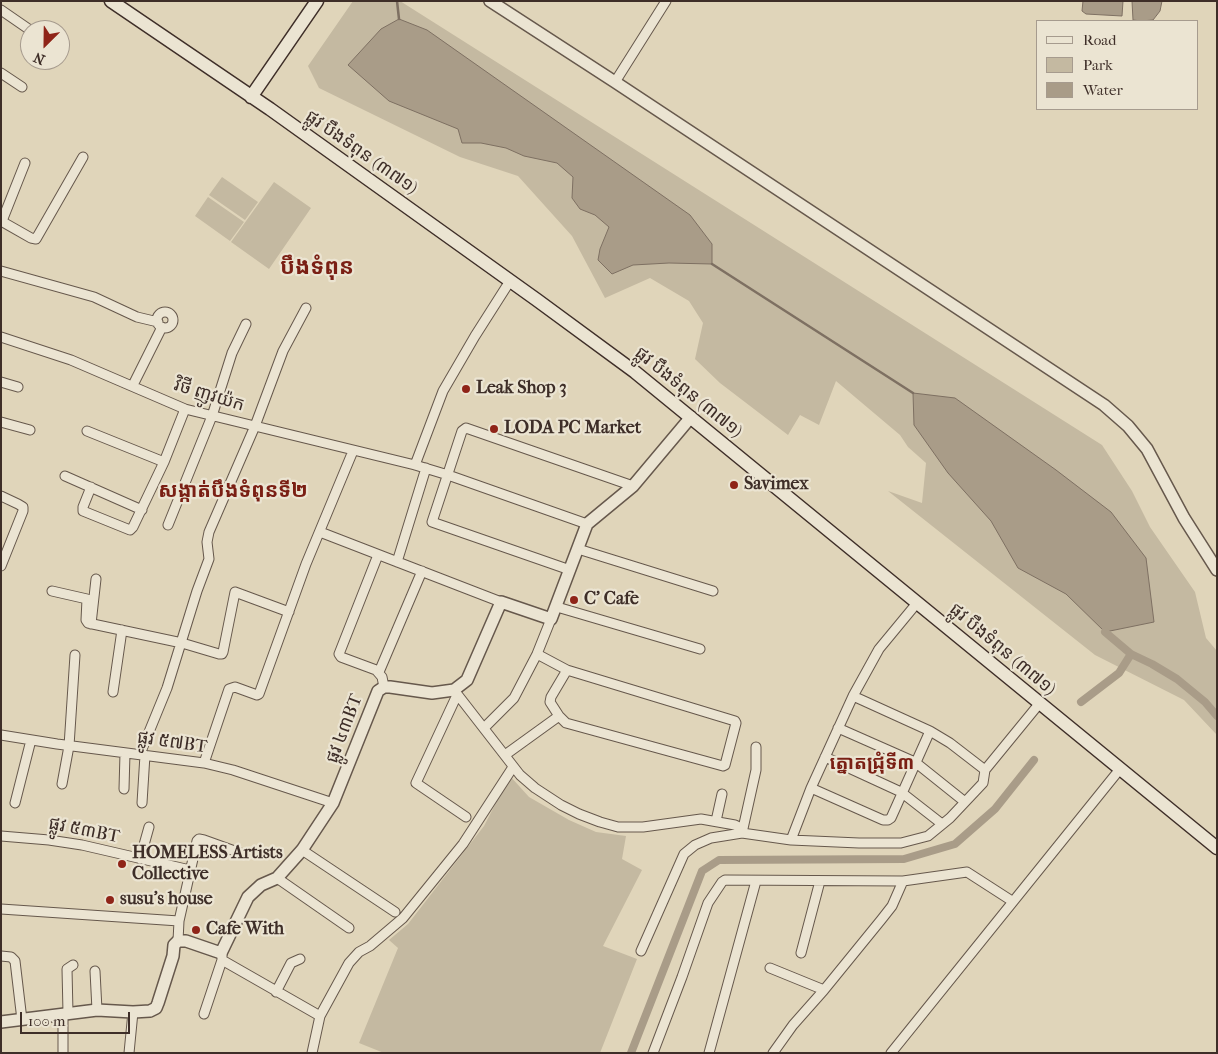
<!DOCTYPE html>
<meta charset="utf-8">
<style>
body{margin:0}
#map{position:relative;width:1218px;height:1054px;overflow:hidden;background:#e0d5ba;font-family:"IM FELL French Canon",serif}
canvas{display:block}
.frame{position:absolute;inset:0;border:2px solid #3e2e28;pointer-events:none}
.legend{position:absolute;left:1036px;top:20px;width:162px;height:90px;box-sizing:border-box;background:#ebe4d2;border:1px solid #a69b8e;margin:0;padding:6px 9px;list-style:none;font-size:15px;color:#3e2e28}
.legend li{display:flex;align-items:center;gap:10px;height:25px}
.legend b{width:25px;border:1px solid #a69b8e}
.north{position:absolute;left:20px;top:20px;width:50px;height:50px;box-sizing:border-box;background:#ebe4d2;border:1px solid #a69b8e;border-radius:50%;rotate:203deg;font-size:14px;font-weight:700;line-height:20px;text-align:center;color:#3e2e28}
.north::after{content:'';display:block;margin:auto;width:18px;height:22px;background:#8f2418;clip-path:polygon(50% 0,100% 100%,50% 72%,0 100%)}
.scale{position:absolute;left:20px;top:1012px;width:110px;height:22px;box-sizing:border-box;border:2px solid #3e2e28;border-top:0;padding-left:6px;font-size:15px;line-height:18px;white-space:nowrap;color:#3e2e28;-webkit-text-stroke:4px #ebe4d2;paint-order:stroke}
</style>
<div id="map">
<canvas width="1218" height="1054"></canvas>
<div class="frame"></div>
<ul class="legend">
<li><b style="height:6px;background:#ebe4d2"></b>Road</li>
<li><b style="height:14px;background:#c4b9a1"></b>Park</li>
<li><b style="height:14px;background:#a99c88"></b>Water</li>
</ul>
<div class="north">N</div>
<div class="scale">100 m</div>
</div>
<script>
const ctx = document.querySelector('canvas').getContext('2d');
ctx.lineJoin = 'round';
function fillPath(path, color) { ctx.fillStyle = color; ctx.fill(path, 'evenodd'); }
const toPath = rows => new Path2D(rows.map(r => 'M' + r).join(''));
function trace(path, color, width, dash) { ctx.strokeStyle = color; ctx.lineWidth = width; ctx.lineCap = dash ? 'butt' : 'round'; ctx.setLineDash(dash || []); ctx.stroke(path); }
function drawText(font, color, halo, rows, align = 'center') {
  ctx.font = font + ' "IM FELL French Canon","Noto Sans Khmer",serif'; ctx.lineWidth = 4.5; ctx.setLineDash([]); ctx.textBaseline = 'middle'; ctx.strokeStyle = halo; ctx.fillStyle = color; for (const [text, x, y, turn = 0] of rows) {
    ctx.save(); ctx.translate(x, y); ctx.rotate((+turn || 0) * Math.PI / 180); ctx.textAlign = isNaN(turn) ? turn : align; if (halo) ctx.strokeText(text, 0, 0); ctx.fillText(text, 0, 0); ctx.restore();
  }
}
fillPath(toPath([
 [353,1,400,1,1102,445,1132,491,1150,527,1195,592,1206,638,1217,651,1217,735,1184,700,1095,655,888,491,922,503,926,463,908,447,900,435,836,381,819,425,800,415,788,435,720,383,695,359,703,323,689,301,650,278,605,298,572,236,518,176,460,157,319,88,308,66],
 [222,177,258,202,245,220,209,195],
 [274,182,311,208,269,269,231,242],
 [208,197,244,222,230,241,195,216],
 [510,776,529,797,569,820,596,832,626,836,622,859,642,870,603,946,637,959,600,1053,384,1053,359,1043,398,948,389,940,408,924,484,826]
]), '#c4b9a1');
const water = toPath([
 [1083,1,1123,1,1122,16,1086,14,1082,11,1083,1],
 [1132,1,1162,1,1160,11,1153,20,1141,21,1133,20,1132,1],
 [399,19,427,30,690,215,712,244,712,264,669,263,633,265,612,274,598,260,600,249,609,227,595,215,580,209,572,198,573,177,557,163,524,156,506,148,481,143,462,143,458,129,389,101,348,65,381,29,399,19],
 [913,393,955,398,1056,470,1111,512,1146,558,1154,622,1105,632,1066,594,1018,568,991,521,948,473,914,425,913,393]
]);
fillPath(water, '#a99c88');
trace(water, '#7e7062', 1);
trace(toPath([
 [397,1,399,19],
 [712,264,913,393]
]), '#7e7062', 2.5);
trace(toPath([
 [1105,632,1131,654,1152,664,1177,679,1205,702,1217,716],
 [1081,702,1119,673,1131,654],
 [631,1053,702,871,719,860,904,859,955,844,995,809,1034,760]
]), '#a99c88', 8);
const minor = toPath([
 [1,10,30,30],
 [1,73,22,87],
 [615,82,666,1],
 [1,221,31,238,36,239,83,157],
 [2,221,25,163],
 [1,271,94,297,137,317,158,322],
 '157 320a8 8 0 1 1 16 0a8 8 0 1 1-16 0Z',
 [1,337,71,360,185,409,415,465,448,475,587,524],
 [1,382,18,387],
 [133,385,162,327],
 [1,422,30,430],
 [87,431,164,462],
 [415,465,443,391,475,336,510,281],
 [65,476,142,510],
 [91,487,83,507,83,511,130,530,133,527,164,462,185,409],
 [1,496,18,504,23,507,23,511,1,566],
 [168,525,212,416,232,353,246,324],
 [320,532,501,602],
 [578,549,713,591],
 [378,555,339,654,341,657,376,670,382,677,384,687],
 [397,562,426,468],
 [570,570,432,522,462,431,466,428,633,486],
 [52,591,87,599,86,620,88,623,182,643,219,654,222,654,223,652,235,592,289,612],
 [557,607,700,649],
 [91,624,96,579],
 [537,654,567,670,735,721,736,723,725,765,723,766,566,723,559,716,550,702,551,697,567,670],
 [379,672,422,571],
 [454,690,520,775,535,788,561,805,579,814,600,822,618,827,643,827,701,819,735,825,743,829],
 [113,692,122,630],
 [457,695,416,783,466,817],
 [853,696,930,731,950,743,985,770],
 [484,728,514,698,537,654,551,619],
 [838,728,915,762,965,802],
 [1,735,57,744,204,763,233,770,333,803],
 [140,754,167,688,197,591,209,559,207,542,209,532,255,426,283,351,306,308],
 [505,755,559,716],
 [825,757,901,792,942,824],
 [204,763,229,689,235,687,257,695,259,694,306,564,353,451],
 [62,784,69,746,75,655],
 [811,788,883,820,888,820,891,818,930,731],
 [124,789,125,753],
 [15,803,31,740],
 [142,803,145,755],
 [716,821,722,794],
 [742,833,791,840,859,843,901,843,928,836,950,818,983,783,985,770,1039,704],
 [1,836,49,840,82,845,190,870],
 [791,840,811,788,853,696,879,649,917,603],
 [302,850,395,912],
 [140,859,149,827],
 [277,878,349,928],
 [1,909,179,921],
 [178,941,179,921,197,841,199,839,204,840,243,854],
 [641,951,684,854,695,845,711,838,742,833,756,770,756,747],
 [801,953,820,881],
 [1,956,11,957,15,961,22,1020],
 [222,960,320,1016],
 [770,968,824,990],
 [95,971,97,1010],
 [276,992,291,963,300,959],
 [68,1013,67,969,73,965],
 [204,1014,222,960,222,955],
 [63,1015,63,1053],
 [129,1053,133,1012],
 [312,1053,320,1016,349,963,359,952,370,946,403,918,463,844,513,767],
 [653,1053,682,977,708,903,722,882,725,880,903,881,967,872,1012,901],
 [709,1053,756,881],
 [773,1053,793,1025,824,990,881,920,892,906,903,881],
 [891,1053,1120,769]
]);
const tertiary = toPath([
 [490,1,615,82,1104,405,1128,426,1147,449,1184,518,1217,570],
 [1,1022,97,1010,133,1012,150,1011,156,1008,158,1003,173,956,174,945,178,941,186,941,221,953,248,897,261,885,277,878,302,850,333,803,378,691,384,687,390,687,432,693,454,690,467,680,501,602,551,619,587,524,633,486,691,417]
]);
const secondary = toPath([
 [111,1,270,109,537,300,635,372,1217,848],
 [251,97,317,1]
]);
trace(minor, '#66584c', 11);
trace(tertiary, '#66584c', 14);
trace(secondary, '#3e2e28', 15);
trace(minor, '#ebe4d2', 9);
trace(tertiary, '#ebe4d2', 11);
trace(secondary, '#ebe4d2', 12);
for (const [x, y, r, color] of [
 [466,389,5,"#8f2418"],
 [494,429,5,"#8f2418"],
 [734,485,5,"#8f2418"],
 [574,600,5,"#8f2418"],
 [122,864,5,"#8f2418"],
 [110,900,5,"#8f2418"],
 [196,930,5,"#8f2418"]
]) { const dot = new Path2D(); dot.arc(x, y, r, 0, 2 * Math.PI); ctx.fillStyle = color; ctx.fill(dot); trace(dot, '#ebe4d2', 2); }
drawText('18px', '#3e2e28', '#ebe4d2', [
 ["ផ្លូវ បឹងទំពុន (៣៧១)",361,153,35],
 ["ផ្លូវ បឹងទំពុន (៣៧១)",688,393,39],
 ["វិថី ញូវយ៉ក",209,396,17],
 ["ផ្លូវ បឹងទំពុន (៣៧១)",1002,650,40],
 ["ផ្លូវ ៤៣BT",345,729,-69],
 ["ផ្លូវ ៥៧BT",172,743,8],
 ["ផ្លូវ ៥៣BT",84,831,11]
]);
drawText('bold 18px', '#3e2e28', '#ebe4d2', [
 ["Leak Shop 3",476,389],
 ["LODA PC Market",504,429],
 ["Savimex",744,485],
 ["C' Cafe",584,600],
 ["HOMELESS Artists",132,854],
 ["Collective",132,875],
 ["susu's house",120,900],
 ["Cafe With",206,930]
], 'left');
drawText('bold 19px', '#7a1f14', '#ebe4d2', [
 ["ត្នោតជ្រុំទី៣",872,764]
]);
drawText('bold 20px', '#7a1f14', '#ebe4d2', [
 ["សង្កាត់បឹងទំពុនទី២",233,492]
]);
drawText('bold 22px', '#7a1f14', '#ebe4d2', [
 ["បឹងទំពុន",317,269]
]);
</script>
